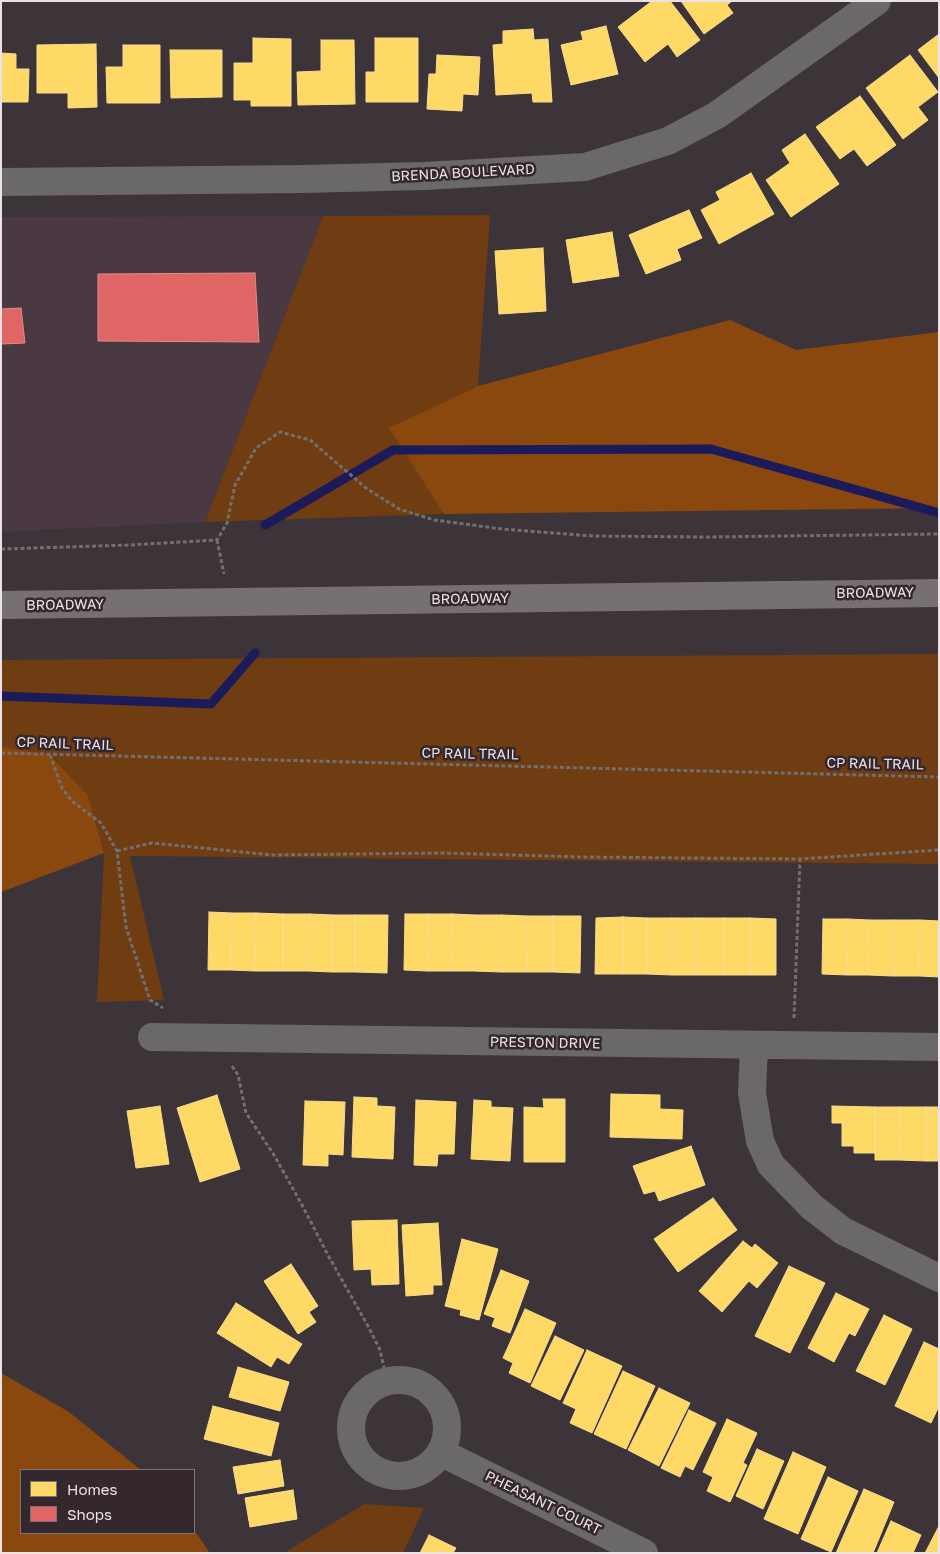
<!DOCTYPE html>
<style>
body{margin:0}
#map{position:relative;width:940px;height:1554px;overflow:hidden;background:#3c3438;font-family:"Golos Text",sans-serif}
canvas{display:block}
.frame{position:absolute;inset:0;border:2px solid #ebe2e7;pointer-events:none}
.legend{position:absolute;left:20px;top:1469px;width:175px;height:65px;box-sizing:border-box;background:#34272e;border:1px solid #7d7278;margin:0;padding:6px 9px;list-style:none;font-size:15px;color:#ebe2e7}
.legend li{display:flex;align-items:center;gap:10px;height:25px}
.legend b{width:25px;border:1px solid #7d7278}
</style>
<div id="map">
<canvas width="940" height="1554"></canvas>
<div class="frame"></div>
<ul class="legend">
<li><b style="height:14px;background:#ffd966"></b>Homes</li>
<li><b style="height:14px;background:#e06666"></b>Shops</li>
</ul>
</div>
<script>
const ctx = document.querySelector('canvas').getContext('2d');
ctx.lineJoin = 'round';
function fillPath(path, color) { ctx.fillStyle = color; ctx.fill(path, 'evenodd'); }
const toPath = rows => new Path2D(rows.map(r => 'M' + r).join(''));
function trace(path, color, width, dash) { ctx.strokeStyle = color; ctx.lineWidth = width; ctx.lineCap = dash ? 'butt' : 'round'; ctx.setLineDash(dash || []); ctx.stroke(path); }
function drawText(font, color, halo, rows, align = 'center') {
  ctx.font = font + ' "Golos Text",sans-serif'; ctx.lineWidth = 5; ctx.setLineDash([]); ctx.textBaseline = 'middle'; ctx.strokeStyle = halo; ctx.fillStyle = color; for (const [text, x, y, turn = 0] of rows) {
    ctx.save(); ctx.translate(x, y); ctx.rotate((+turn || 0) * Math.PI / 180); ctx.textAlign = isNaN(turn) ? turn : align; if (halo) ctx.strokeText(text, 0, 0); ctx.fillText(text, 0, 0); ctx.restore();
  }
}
fillPath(toPath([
 [323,216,205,522,1,532,1,217]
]), '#4a3842');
fillPath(toPath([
 [490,215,478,386,390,428,444,514,205,522,323,216],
 [939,654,939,864,130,856,164,1000,97,1002,104,853,88,797,50,755,1,747,1,660],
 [364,1504,424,1508,403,1553,284,1553]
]), '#703c11');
fillPath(toPath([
 [730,320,796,350,939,332,939,508,444,514,389,428,478,386],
 [1,747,50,755,88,796,104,853,1,892],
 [1,1373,69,1412,141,1470,21,1470,21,1533,194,1533,194,1530,210,1553,1,1553]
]), '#8a480e');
const homes = toPath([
 [652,1,670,1,700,40,677,57,668,44,645,62,618,27,652,1],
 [681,1,732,1,727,5,733,13,704,34,681,1],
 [606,26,618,74,571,85,561,45,583,40,581,32,606,26],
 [533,29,534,40,548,39,552,102,533,102,532,93,496,95,493,45,503,44,503,31,533,29],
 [939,34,939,78,918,50,939,34],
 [253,38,291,39,291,106,251,106,251,100,234,100,234,63,253,63,253,38],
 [375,38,418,38,418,102,366,102,366,72,375,72,375,38],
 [321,40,354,40,355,104,298,105,297,72,321,71,321,40],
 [96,44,97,107,68,108,68,93,37,93,37,45,96,44],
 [123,45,160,45,160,103,107,103,106,67,123,67,123,45],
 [170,50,222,50,222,97,171,98,170,50],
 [1,53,16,54,16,69,29,69,28,102,2,102,1,53],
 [437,55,480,57,478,95,463,94,462,111,427,109,429,74,436,74,437,55],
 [910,55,938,92,918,107,928,120,903,139,866,88,910,55],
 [860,96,896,145,867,166,854,149,840,159,816,127,860,96],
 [805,134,839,184,791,217,766,180,790,163,782,150,805,134],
 [751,173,774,214,719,244,701,210,720,200,716,192,751,173],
 [689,210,702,238,677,249,681,260,646,274,629,235,689,210],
 [612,232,619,276,573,283,566,240,612,232],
 [543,248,546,311,499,314,495,251,543,248],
 [209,912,232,913,231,970,208,970,209,912],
 [232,913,256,913,255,971,231,970,232,913],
 [256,913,283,914,283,971,255,971,256,913],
 [283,914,310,914,309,971,283,971,283,914],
 [310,914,333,915,332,972,309,971,310,914],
 [405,914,428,914,427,971,404,970,405,914],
 [428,914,452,914,451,971,427,971,428,914],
 [452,914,475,915,474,971,451,971,452,914],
 [333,915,355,915,355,972,332,972,333,915],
 [355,915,388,915,387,973,355,972,355,915],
 [475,915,502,915,501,972,474,971,475,915],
 [502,915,528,916,527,972,501,972,502,915],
 [528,916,553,916,553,972,527,972,528,916],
 [553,916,581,916,580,973,553,972,553,916],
 [623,917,647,918,647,974,623,974,623,917],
 [623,917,623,974,595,974,596,918,623,917],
 [647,918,672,918,672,975,647,974,647,918],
 [672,918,696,918,696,975,672,975,672,918],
 [696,918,724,918,724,975,696,975,696,918],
 [724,918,750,918,750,975,724,975,724,918],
 [750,918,776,919,776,975,750,975,750,918],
 [823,919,848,919,847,975,822,974,823,919],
 [848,919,869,920,868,975,847,975,848,919],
 [869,920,894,920,893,976,868,975,869,920],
 [894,920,920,920,919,976,893,976,894,920],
 [920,920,939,921,939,977,919,976,920,920],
 [611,1094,660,1095,660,1109,683,1110,682,1139,610,1137,611,1094],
 [217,1095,240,1169,200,1182,177,1108,217,1095],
 [354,1097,377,1098,377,1106,395,1107,393,1159,352,1157,354,1097],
 [543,1099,565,1099,565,1162,524,1162,524,1107,544,1108,543,1099],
 [416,1100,456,1102,454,1154,438,1154,437,1166,414,1165,416,1100],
 [474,1100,491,1101,491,1107,513,1108,510,1161,471,1159,474,1100],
 [305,1101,345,1102,343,1155,328,1154,328,1166,303,1165,305,1101],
 [160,1106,169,1164,136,1168,127,1111,160,1106],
 [832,1106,875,1107,875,1153,854,1153,854,1146,842,1146,842,1123,832,1123,832,1106],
 [875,1107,900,1107,899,1160,875,1160,875,1107],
 [900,1107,926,1107,926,1161,899,1160,900,1107],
 [926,1107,939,1107,939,1161,926,1161,926,1107],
 [691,1146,705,1185,659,1201,655,1191,644,1194,633,1166,691,1146],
 [713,1198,737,1230,678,1272,654,1239,713,1198],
 [397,1220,399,1284,372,1285,371,1269,354,1270,352,1221,397,1220],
 [438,1223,442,1285,433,1285,433,1294,406,1296,402,1225,438,1223],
 [462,1239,498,1249,479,1320,460,1315,461,1310,445,1306,462,1239],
 [743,1241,752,1248,755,1244,778,1263,757,1288,749,1281,722,1312,699,1291,743,1241],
 [291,1264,318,1306,309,1312,316,1322,298,1334,264,1281,291,1264],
 [789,1266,825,1283,790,1353,755,1336,789,1266],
 [501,1270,529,1281,510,1333,492,1326,495,1318,484,1314,501,1270],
 [836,1293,869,1309,855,1336,849,1333,834,1362,808,1348,836,1293],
 [236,1303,302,1344,289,1364,277,1357,271,1367,217,1333,236,1303],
 [525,1309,556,1323,530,1383,509,1373,513,1363,503,1358,525,1309],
 [884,1315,912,1329,885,1385,856,1371,884,1315],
 [555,1336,584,1350,560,1400,531,1386,555,1336],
 [924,1342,939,1349,939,1406,931,1423,895,1406,924,1342],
 [587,1350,622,1366,592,1433,570,1423,576,1409,563,1403,587,1350],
 [238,1367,289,1382,280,1411,229,1397,238,1367],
 [623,1371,655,1386,626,1449,594,1434,623,1371],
 [659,1388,690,1403,659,1466,628,1450,659,1388],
 [213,1406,279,1423,271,1456,204,1439,213,1406],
 [689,1410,716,1423,693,1470,685,1466,680,1477,661,1468,689,1410],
 [727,1419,757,1433,743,1463,747,1465,730,1502,707,1491,713,1477,703,1472,727,1419],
 [757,1449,784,1461,763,1509,736,1496,757,1449],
 [793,1452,826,1467,798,1534,764,1519,793,1452],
 [280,1460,284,1486,238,1494,233,1467,280,1460],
 [828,1477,858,1491,831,1552,801,1539,828,1477],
 [864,1489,894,1502,873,1553,836,1553,864,1489],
 [293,1490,297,1519,250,1527,245,1498,293,1490],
 [891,1521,921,1535,913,1553,877,1553,891,1521],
 [939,1526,939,1553,925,1553,939,1526],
 [429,1535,456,1548,453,1553,420,1553,429,1535]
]);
fillPath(homes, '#ffd966');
trace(homes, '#f9dc8d', 1);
const shops = toPath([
 [255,273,259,342,98,341,98,274,255,273],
 [21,308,25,343,1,344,1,309,21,308]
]);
fillPath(shops, '#e06666');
trace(shops, '#e38b8d', 1);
trace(toPath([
 [265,525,393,450,711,449,939,513],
 [1,696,211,704,255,653]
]), '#1b1a5b', 9);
trace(toPath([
 [217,540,224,574],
 [1,549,130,545,217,540,227,523,235,485,256,448,280,432,310,440,366,488,399,509,434,520,502,529,593,536,707,537,939,534],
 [1,753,939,777],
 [50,755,62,788,73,802,101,823,117,851,126,927,150,1000,163,1008],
 [117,851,152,843,273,855,441,853,583,857,800,859,939,850],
 [794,1018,800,859],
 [232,1066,238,1075,246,1113,274,1155,301,1203,329,1257,368,1326,380,1350,387,1381]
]), '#736f70', 3, [4, 2.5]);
trace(toPath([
 [1,182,303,179,425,176,585,167,668,141,717,115,877,1],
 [152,1037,939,1047],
 [754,1046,752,1093,760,1141,771,1165,812,1207,843,1231,939,1278],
 '351 1428a48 48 0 1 1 96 0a48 48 0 1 1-96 0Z',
 [442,1453,644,1553]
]), '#6b6868', 28);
trace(toPath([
 [1,605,939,593]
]), '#767072', 28);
drawText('14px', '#ebe2e7', '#34272e', [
 ["BRENDA BOULEVARD",463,173,-3],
 ["BROADWAY",875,593,-1],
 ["BROADWAY",470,599,-1],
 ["BROADWAY",65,605,-1],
 ["CP RAIL TRAIL",65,744,2],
 ["CP RAIL TRAIL",470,754,1],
 ["CP RAIL TRAIL",875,764,1],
 ["PRESTON DRIVE",545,1043,1],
 ["PHEASANT COURT",543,1503,26]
]);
</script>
